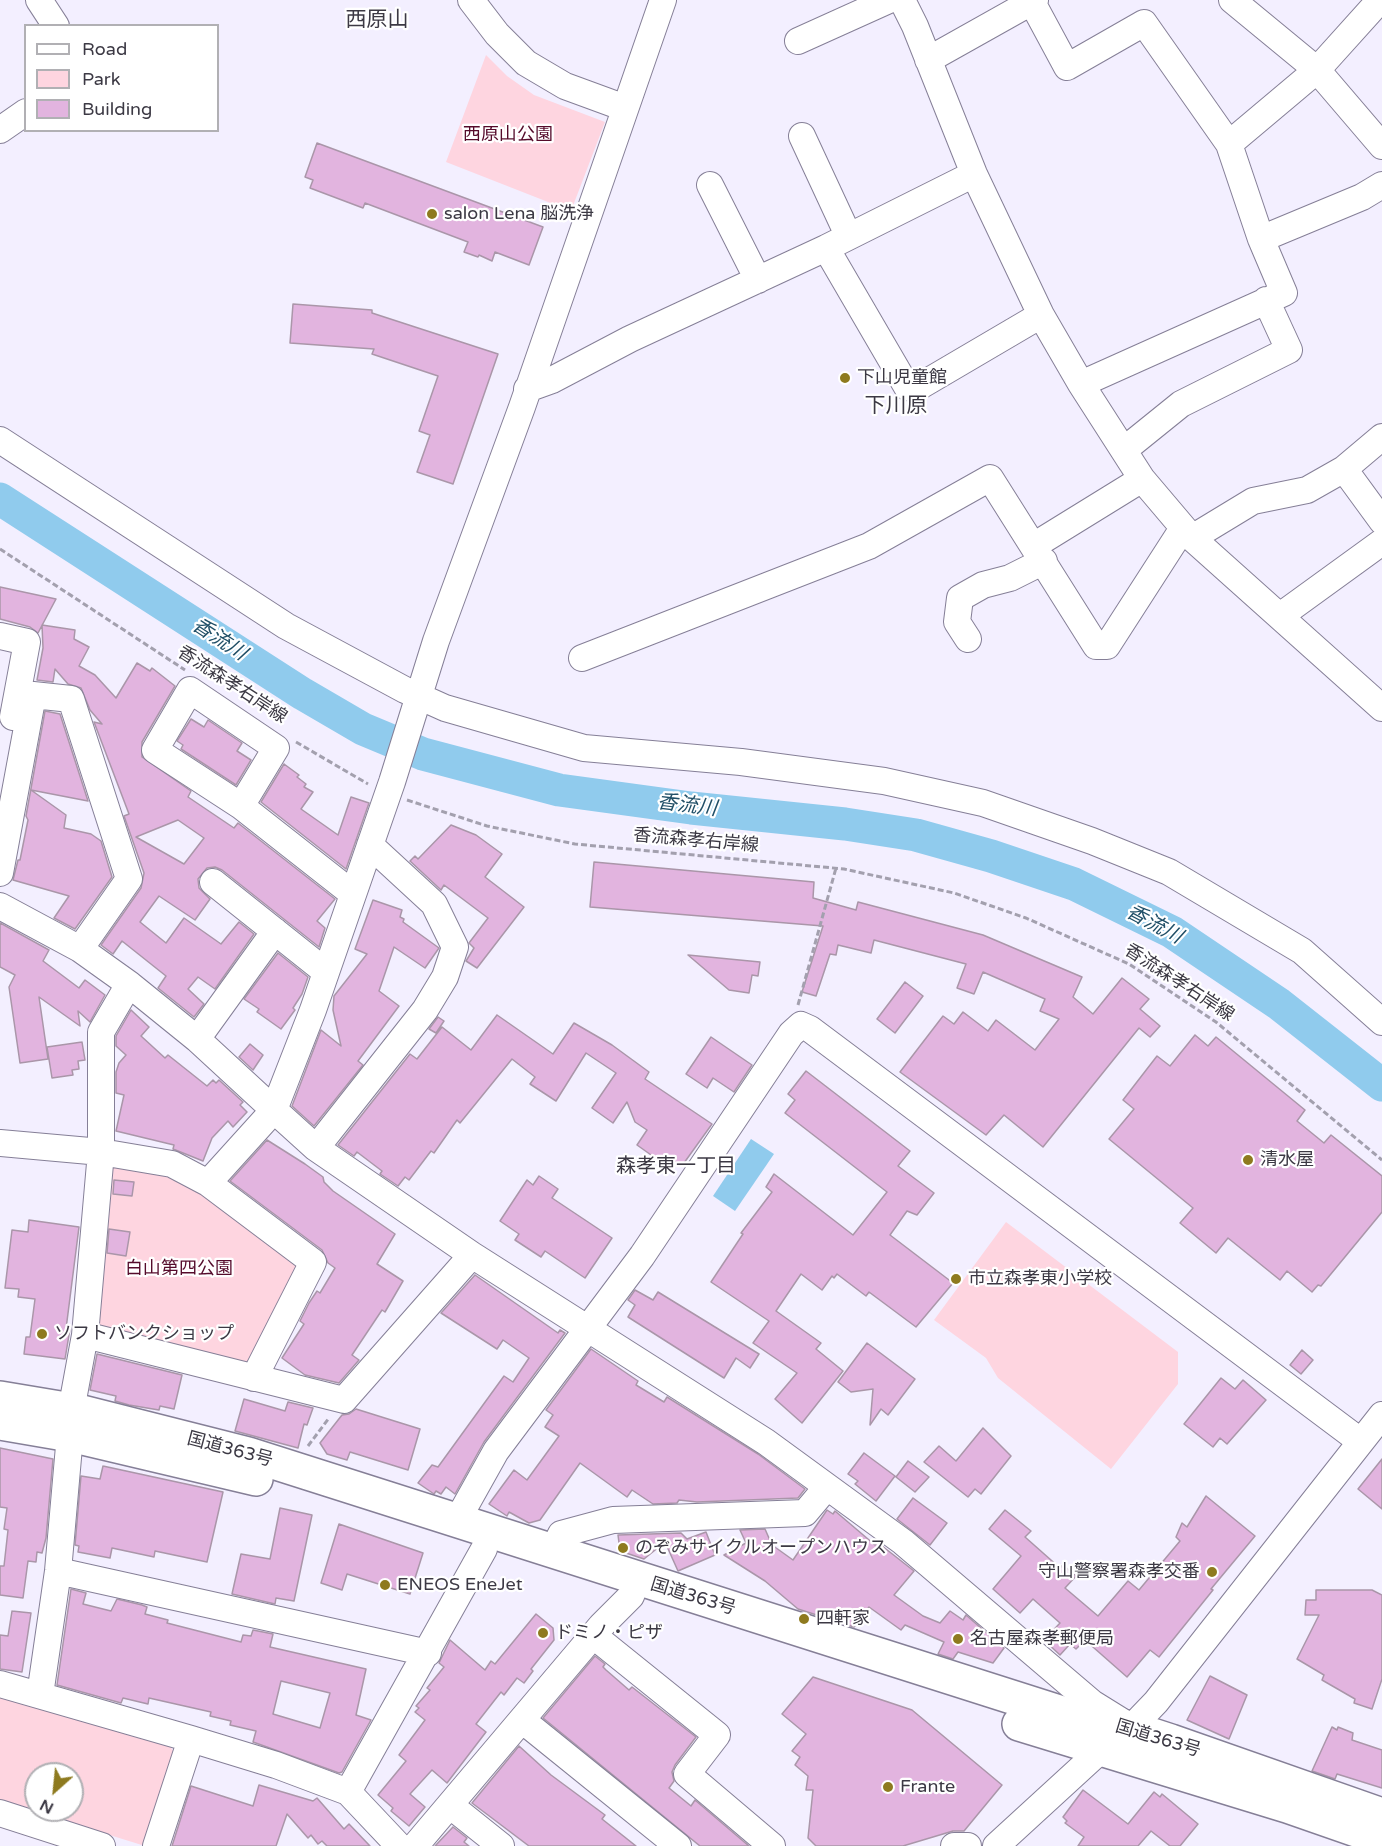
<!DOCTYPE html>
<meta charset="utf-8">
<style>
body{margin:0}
#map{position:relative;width:1382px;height:1846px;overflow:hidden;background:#f3efff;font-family:"Varela Round",sans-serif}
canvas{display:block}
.legend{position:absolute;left:24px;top:24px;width:195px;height:108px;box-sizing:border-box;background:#fff;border:2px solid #b1b0b4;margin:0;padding:8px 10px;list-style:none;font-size:18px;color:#3c3944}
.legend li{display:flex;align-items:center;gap:12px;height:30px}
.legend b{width:30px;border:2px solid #b1b0b4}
.north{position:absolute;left:24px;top:1762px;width:60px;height:60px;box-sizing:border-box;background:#fff;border:2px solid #b1b0b4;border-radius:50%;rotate:207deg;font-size:16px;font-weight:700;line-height:24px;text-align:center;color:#3c3944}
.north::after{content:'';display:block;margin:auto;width:21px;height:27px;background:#8e7a1f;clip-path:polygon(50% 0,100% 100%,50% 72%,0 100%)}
</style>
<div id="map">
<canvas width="1382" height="1846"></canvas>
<ul class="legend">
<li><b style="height:8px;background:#fff"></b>Road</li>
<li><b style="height:16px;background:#fed5e0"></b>Park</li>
<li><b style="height:16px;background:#e2b4df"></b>Building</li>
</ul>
<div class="north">N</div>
</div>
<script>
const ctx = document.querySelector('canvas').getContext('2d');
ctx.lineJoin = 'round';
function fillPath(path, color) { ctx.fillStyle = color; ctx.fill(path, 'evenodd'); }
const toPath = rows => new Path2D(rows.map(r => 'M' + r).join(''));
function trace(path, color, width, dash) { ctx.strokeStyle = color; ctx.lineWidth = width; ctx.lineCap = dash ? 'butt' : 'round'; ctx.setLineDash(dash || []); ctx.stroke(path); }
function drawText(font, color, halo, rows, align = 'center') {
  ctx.font = font + ' "Varela Round","Noto Sans JP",sans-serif'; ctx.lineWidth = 4.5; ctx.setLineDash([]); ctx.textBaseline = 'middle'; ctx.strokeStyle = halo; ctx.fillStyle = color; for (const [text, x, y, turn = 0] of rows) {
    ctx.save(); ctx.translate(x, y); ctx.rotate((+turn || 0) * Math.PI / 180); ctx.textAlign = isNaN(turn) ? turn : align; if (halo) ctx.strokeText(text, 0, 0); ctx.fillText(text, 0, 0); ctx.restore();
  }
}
fillPath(toPath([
 [486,55,507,76,534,95,605,122,571,211,446,162],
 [103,1153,162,1163,313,1262,255,1377,86,1335],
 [1006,1222,1178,1352,1178,1384,1111,1469,998,1378,986,1358,934,1320],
 [0,1697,170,1746,177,1757,145,1846,0,1801],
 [36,1774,72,1774,72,1810,36,1810]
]), '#fed5e0');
fillPath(toPath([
 [751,1139,774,1154,735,1211,713,1196]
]), '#90cbed');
trace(toPath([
 [0,499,303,694,363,729,423,754,559,790,691,808,845,824,916,835,991,856,1074,884,1172,932,1279,1004,1382,1085]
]), '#90cbed', 33);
const building = toPath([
 [317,143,543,227,529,265,495,252,492,261,479,255,478,257,464,252,468,242,365,203,363,208,310,188,313,180,305,177,317,143],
 [293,304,372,310,372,313,498,354,453,484,417,472,430,435,419,431,438,376,372,354,374,349,290,343,293,304],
 [0,587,56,599,38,633,30,627,0,619,0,587],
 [42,625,75,630,74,639,89,647,79,666,95,675,116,698,137,663,150,671,152,668,175,686,142,742,142,757,191,791,188,797,234,828,238,823,335,899,317,921,325,928,319,947,222,870,215,867,207,868,198,879,199,888,210,899,195,920,159,896,140,922,166,943,184,918,221,944,239,922,254,934,215,989,198,977,188,989,204,1004,194,1017,158,988,166,976,122,941,113,954,101,945,141,888,144,873,124,816,129,814,94,722,102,724,90,710,81,688,68,684,55,669,53,682,37,680,43,648,42,625],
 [178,820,204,838,184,864,136,837,178,820],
 [45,711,60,714,88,801,31,790,66,815,64,828,91,834,101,841,112,877,75,929,54,918,69,896,13,880,18,860,20,860,28,820,26,816,45,711],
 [191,719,204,727,208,720,242,743,237,751,251,760,236,785,181,749,183,745,177,741,191,719],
 [284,764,299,775,297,777,306,784,304,787,313,792,301,809,338,835,351,797,369,803,346,869,261,802,284,764],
 [451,825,476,835,502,854,485,877,524,907,477,968,466,961,474,948,469,943,488,918,444,885,441,890,410,861,415,856,418,859,451,825],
 [594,862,814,882,813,898,856,910,858,902,983,935,1082,977,1073,997,1093,1014,1122,978,1149,999,1140,1009,1160,1026,1150,1037,1139,1028,1043,1147,1004,1115,986,1135,900,1072,943,1016,954,1024,963,1012,988,1031,996,1020,1035,1050,1059,1019,1040,1011,1045,999,983,972,974,994,957,988,966,964,874,940,871,953,838,945,836,955,830,954,816,996,802,992,823,926,590,907,594,862],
 [373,900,402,910,400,917,404,919,403,922,439,948,425,968,394,947,379,991,399,1006,358,1061,363,1065,314,1126,292,1106,321,1030,341,1046,333,1010,334,996,367,954,355,949,373,900],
 [0,923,49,950,43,961,79,988,85,980,105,995,90,1022,78,1011,80,1026,39,997,48,1059,20,1063,9,987,15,975,0,967,0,923],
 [278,953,308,977,302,994,293,1008,295,1010,281,1029,257,1012,259,1009,244,999,278,953],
 [688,955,760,962,758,976,752,975,749,993,729,990,688,955],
 [905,982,923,996,895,1033,877,1019,905,982],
 [131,1010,149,1027,141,1036,165,1058,168,1055,207,1086,213,1080,216,1083,219,1080,243,1102,240,1105,247,1112,233,1127,228,1121,212,1138,203,1161,173,1149,174,1145,116,1131,124,1095,116,1093,116,1072,119,1063,126,1055,116,1046,116,1036,131,1010],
 [497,1015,553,1054,574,1023,612,1045,649,1072,645,1079,712,1124,684,1163,668,1167,637,1145,647,1130,635,1122,627,1102,613,1123,592,1108,616,1073,586,1053,556,1101,530,1084,535,1077,512,1059,460,1123,457,1120,434,1153,431,1151,409,1180,405,1177,398,1186,380,1174,382,1171,357,1152,354,1156,338,1145,410,1054,417,1059,442,1027,471,1050,497,1015],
 [438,1017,444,1021,436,1033,429,1029,438,1017],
 [1195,1035,1208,1046,1216,1037,1305,1110,1297,1121,1324,1143,1331,1135,1382,1176,1382,1212,1321,1286,1318,1285,1312,1292,1287,1271,1280,1280,1228,1238,1216,1253,1180,1223,1193,1208,1109,1139,1134,1109,1123,1100,1157,1056,1170,1066,1195,1035],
 [711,1037,752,1065,734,1092,713,1078,707,1088,686,1074,711,1037],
 [82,1042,85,1060,78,1061,79,1069,72,1070,73,1075,52,1078,47,1047,82,1042],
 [250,1044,263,1055,253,1070,239,1057,250,1044],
 [806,1071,910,1151,898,1166,934,1193,917,1215,907,1211,890,1235,953,1283,916,1327,869,1292,866,1296,837,1274,834,1278,832,1276,822,1290,801,1274,776,1311,821,1343,816,1349,843,1371,802,1423,775,1399,797,1373,753,1343,769,1321,711,1282,743,1234,741,1233,772,1192,766,1187,774,1174,853,1235,887,1192,785,1113,795,1100,788,1094,806,1071],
 [267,1140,305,1164,323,1177,324,1182,333,1191,395,1234,377,1264,403,1281,385,1312,382,1310,352,1355,359,1360,339,1383,305,1375,282,1358,304,1324,300,1321,309,1303,317,1291,320,1293,335,1268,328,1263,322,1250,230,1181,267,1140],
 [539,1176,558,1189,552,1198,612,1238,585,1278,545,1251,541,1257,515,1240,519,1234,500,1221,527,1180,533,1185,539,1176],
 [114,1180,134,1182,132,1196,113,1194,114,1180],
 [29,1220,79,1227,66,1329,70,1329,65,1359,24,1354,26,1337,30,1337,35,1299,18,1297,19,1289,5,1288,12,1230,28,1232,29,1220],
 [109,1229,130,1232,126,1256,107,1253,109,1229],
 [475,1275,558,1333,560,1330,565,1333,484,1442,455,1494,446,1487,441,1494,436,1491,434,1494,418,1483,432,1465,438,1467,504,1376,513,1382,529,1358,503,1340,497,1349,441,1313,475,1275],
 [635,1290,653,1300,658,1292,759,1354,750,1368,736,1358,724,1378,628,1317,635,1305,628,1300,635,1290],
 [867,1343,915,1379,888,1415,881,1409,870,1425,873,1389,851,1392,838,1382,867,1343],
 [591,1349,638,1381,636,1385,664,1402,667,1397,758,1454,805,1489,798,1498,697,1502,679,1500,677,1503,653,1504,632,1490,627,1497,580,1463,540,1520,529,1523,509,1512,507,1516,489,1504,514,1470,527,1480,559,1436,545,1427,553,1415,546,1410,591,1349],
 [1302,1350,1313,1360,1301,1374,1290,1365,1302,1350],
 [97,1354,182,1375,174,1409,160,1406,159,1410,129,1405,115,1401,116,1396,90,1390,97,1354],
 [1221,1378,1235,1389,1243,1380,1266,1400,1227,1444,1220,1438,1213,1447,1184,1424,1221,1378],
 [244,1399,285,1411,288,1402,313,1408,307,1425,304,1424,298,1448,235,1431,244,1399],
 [356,1409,420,1429,408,1470,350,1452,347,1460,327,1454,320,1443,342,1415,349,1414,356,1409],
 [983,1428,1011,1456,981,1494,975,1489,968,1497,924,1462,939,1446,956,1461,983,1428],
 [0,1448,53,1459,46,1538,42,1553,37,1552,36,1562,28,1561,23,1598,0,1595,0,1566,4,1566,8,1530,4,1529,7,1508,0,1507,0,1448],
 [864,1453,895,1476,876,1501,855,1484,858,1481,848,1474,864,1453],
 [1382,1459,1382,1509,1358,1489,1382,1459],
 [908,1461,929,1477,915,1492,896,1477,908,1461],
 [103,1466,223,1492,207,1562,155,1551,154,1557,112,1548,110,1558,78,1552,79,1546,75,1545,81,1476,100,1479,103,1466],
 [1206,1496,1255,1536,1211,1589,1213,1590,1159,1657,1150,1650,1127,1677,1085,1640,1076,1649,1070,1644,1060,1655,1044,1640,1060,1623,1033,1599,1020,1613,993,1589,1021,1556,989,1529,1005,1510,1031,1531,1025,1537,1060,1568,1063,1565,1076,1576,1065,1588,1098,1616,1128,1581,1139,1590,1180,1541,1176,1537,1182,1523,1187,1527,1206,1496],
 [913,1498,947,1523,930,1545,897,1519,913,1498],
 [280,1508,312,1515,294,1601,276,1598,275,1604,232,1594,241,1554,270,1559,280,1508],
 [827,1510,833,1514,835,1511,875,1545,877,1542,914,1571,894,1595,923,1616,940,1623,950,1611,963,1620,966,1615,1004,1648,993,1663,958,1652,953,1659,938,1654,944,1642,905,1625,901,1630,869,1607,854,1627,798,1609,765,1581,724,1555,746,1543,740,1530,765,1529,772,1545,793,1560,827,1510],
 [339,1524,423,1553,410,1594,347,1574,342,1590,321,1583,339,1524],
 [706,1532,715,1555,678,1571,665,1542,644,1559,620,1551,618,1535,681,1533,687,1539,706,1532],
 [71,1589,86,1593,83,1604,111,1611,117,1599,142,1605,147,1607,145,1614,168,1620,167,1623,241,1642,243,1635,251,1636,253,1630,273,1634,270,1647,366,1669,356,1715,371,1720,342,1772,339,1773,253,1742,256,1731,230,1725,231,1721,210,1716,211,1712,149,1698,148,1704,123,1698,121,1703,57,1685,71,1589],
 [281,1681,330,1693,320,1728,273,1714,281,1681],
 [1316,1590,1372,1590,1382,1595,1382,1679,1372,1709,1354,1703,1355,1699,1322,1680,1324,1675,1297,1659,1319,1615,1305,1615,1306,1600,1316,1600,1316,1590],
 [12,1611,31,1613,22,1672,0,1669,0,1635,8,1636,12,1611],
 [536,1614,553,1628,554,1640,531,1669,533,1671,524,1683,517,1678,504,1695,501,1692,476,1724,486,1732,447,1783,432,1770,410,1794,425,1807,409,1826,391,1811,393,1808,378,1795,406,1761,399,1755,425,1720,415,1712,419,1708,416,1706,430,1690,427,1688,444,1667,439,1663,450,1640,485,1670,491,1661,495,1664,536,1614],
 [595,1656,605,1664,603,1667,606,1670,629,1690,632,1687,696,1737,675,1765,672,1772,674,1781,669,1788,691,1806,695,1800,749,1846,700,1846,543,1718,595,1656],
 [1210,1676,1247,1695,1229,1739,1187,1720,1210,1676],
 [813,1677,912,1710,1002,1785,964,1831,953,1831,903,1846,816,1846,808,1838,813,1790,806,1790,808,1776,795,1765,800,1757,792,1751,806,1734,782,1714,813,1677],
 [1332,1727,1337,1730,1338,1727,1353,1733,1352,1740,1382,1750,1382,1788,1337,1774,1335,1779,1312,1771,1332,1727],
 [519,1746,551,1775,605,1815,602,1819,636,1846,529,1846,472,1803,519,1746],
 [259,1785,313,1801,317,1798,344,1829,349,1824,370,1846,327,1846,322,1841,318,1844,311,1835,308,1838,287,1814,276,1846,172,1846,191,1786,253,1806,259,1785],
 [1083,1790,1128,1824,1154,1792,1160,1797,1162,1794,1198,1824,1180,1846,1170,1846,1151,1831,1138,1846,1078,1846,1084,1837,1065,1823,1067,1821,1063,1817,1083,1790],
 [453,1827,467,1838,464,1842,469,1846,435,1846,453,1827]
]);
fillPath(building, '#e2b4df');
trace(building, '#aa96a9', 1.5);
const minor = toPath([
 [39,0,56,26],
 [471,0,497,34,526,63,565,86,625,108],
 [902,0,915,26,974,174,1041,315,1081,384,1142,479,1192,538,1382,708],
 [1232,0,1317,70,1382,146],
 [1032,2,1067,67,1144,23,1229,144,1261,239,1284,293,1081,384],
 [798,41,889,0],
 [928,60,1035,0],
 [0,130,26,112],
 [802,136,848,235],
 [1229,144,1317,70,1380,0],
 [710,185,758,280],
 [1261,239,1362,197,1382,185],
 [826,248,907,387,915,389,1041,315],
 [527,389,552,380,630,339,826,248,974,174],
 [0,440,286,626,405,690,445,708,584,748,741,762,884,781,983,803,1092,841,1169,872,1302,951,1382,1022],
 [1124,450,1181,404,1289,350,1266,300],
 [1344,469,1382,521],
 [1192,538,1253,501,1307,490,1344,469,1382,437],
 [1035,545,1142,479],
 [1280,616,1382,542],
 [0,636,27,642,13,717],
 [968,639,957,622,960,598,983,585,1010,578,1044,561],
 [582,658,869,546,990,478,1096,646,1107,646,1183,528],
 [241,806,276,748,190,690,155,750,241,806,353,894],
 [0,873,33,695,71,699,129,879,80,949],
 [213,882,326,972],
 [0,906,80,949,129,984,197,1039,274,1110,313,1010,392,782,436,641,522,407,663,0],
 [129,984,101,1032,101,1152,85,1335,344,1400,472,1255],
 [197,1039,275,931],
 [0,1143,101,1152,172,1164,208,1183,274,1110,316,1148,472,1255,766,1442,903,1542,1092,1703,1121,1721],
 [316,1148,425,1010,445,977,455,947,434,904,370,845],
 [208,1183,313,1262,254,1378],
 [73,1400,85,1335],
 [463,1510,496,1451,642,1256,791,1034,801,1025,810,1029,1360,1441],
 [552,1552,561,1534,613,1520,805,1513,826,1488],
 [58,1571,428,1653],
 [594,1636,717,1735,687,1774,772,1846],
 [0,1684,191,1739,276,1765,348,1792,399,1846],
 [40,1695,58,1571,70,1435],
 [522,1720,678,1846],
 [348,1792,484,1549],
 [451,1806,501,1846],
 [0,1813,102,1846],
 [156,1846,191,1739],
 [415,1846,601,1626,631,1596,637,1580],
 [954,1846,968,1846],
 [996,1846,1103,1748,1131,1728,1156,1702,1382,1415]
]);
const highway = toPath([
 [0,1398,78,1411,248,1454,1062,1713,1131,1728,1171,1741,1382,1815],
 [0,1423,70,1435,256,1479],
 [1019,1724,1287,1806,1382,1839]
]);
trace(minor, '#857f97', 28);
trace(highway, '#857f97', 36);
trace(toPath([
 [0,549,185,670],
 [296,742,368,784],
 [407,800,487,826,575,844,844,869,954,893,1026,918,1129,964,1216,1022,1382,1160],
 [798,1005,836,868],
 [308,1446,329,1418]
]), '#a3a0ae', 3, [6, 3]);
trace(minor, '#fff', 26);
trace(highway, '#fff', 33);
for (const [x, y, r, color] of [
 [432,214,6,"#8e7a1f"],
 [845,378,6,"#8e7a1f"],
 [1248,1160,6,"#8e7a1f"],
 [956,1279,6,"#8e7a1f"],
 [42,1334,6,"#8e7a1f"],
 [623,1548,6,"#8e7a1f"],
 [1212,1572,6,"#8e7a1f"],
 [385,1585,6,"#8e7a1f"],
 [804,1619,6,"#8e7a1f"],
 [543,1633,6,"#8e7a1f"],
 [958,1639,6,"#8e7a1f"],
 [888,1787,6,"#8e7a1f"]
]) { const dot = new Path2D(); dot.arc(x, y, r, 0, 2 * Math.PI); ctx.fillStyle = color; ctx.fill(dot); trace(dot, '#fff', 2); }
drawText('18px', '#550b2b', '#fff', [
 ["西原山公園",508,135],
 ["白山第四公園",179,1269]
]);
drawText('18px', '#3c3944', '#fff', [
 ["salon Lena 脳洗浄",444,214],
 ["下山児童館",857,378],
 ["清水屋",1260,1160],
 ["市立森孝東小学校",968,1279],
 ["ソフトバンクショップ",54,1334],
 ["のぞみサイクルオープンハウス",635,1548],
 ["守山警察署森孝交番",1200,1572,"right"],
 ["ENEOS EneJet",397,1585],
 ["四軒家",816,1619],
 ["ドミノ・ピザ",555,1633],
 ["名古屋森孝郵便局",970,1639],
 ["Frante",900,1787]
], 'left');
drawText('18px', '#3c3944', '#fff', [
 ["香流森孝右岸線",232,685,33],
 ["香流森孝右岸線",696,841,5],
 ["香流森孝右岸線",1179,983,33],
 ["国道363号",230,1450,15],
 ["国道363号",693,1597,17],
 ["国道363号",1158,1739,17]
]);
drawText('italic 20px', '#204f67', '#fff', [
 ["香流川",219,640,33],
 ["香流川",687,806,7],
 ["香流川",1154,925,28]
]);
drawText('20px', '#3c3944', '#fff', [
 ["森孝東一丁目",676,1167]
]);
drawText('21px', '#3c3944', '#fff', [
 ["西原山",377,20],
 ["下川原",896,406]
]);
</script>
